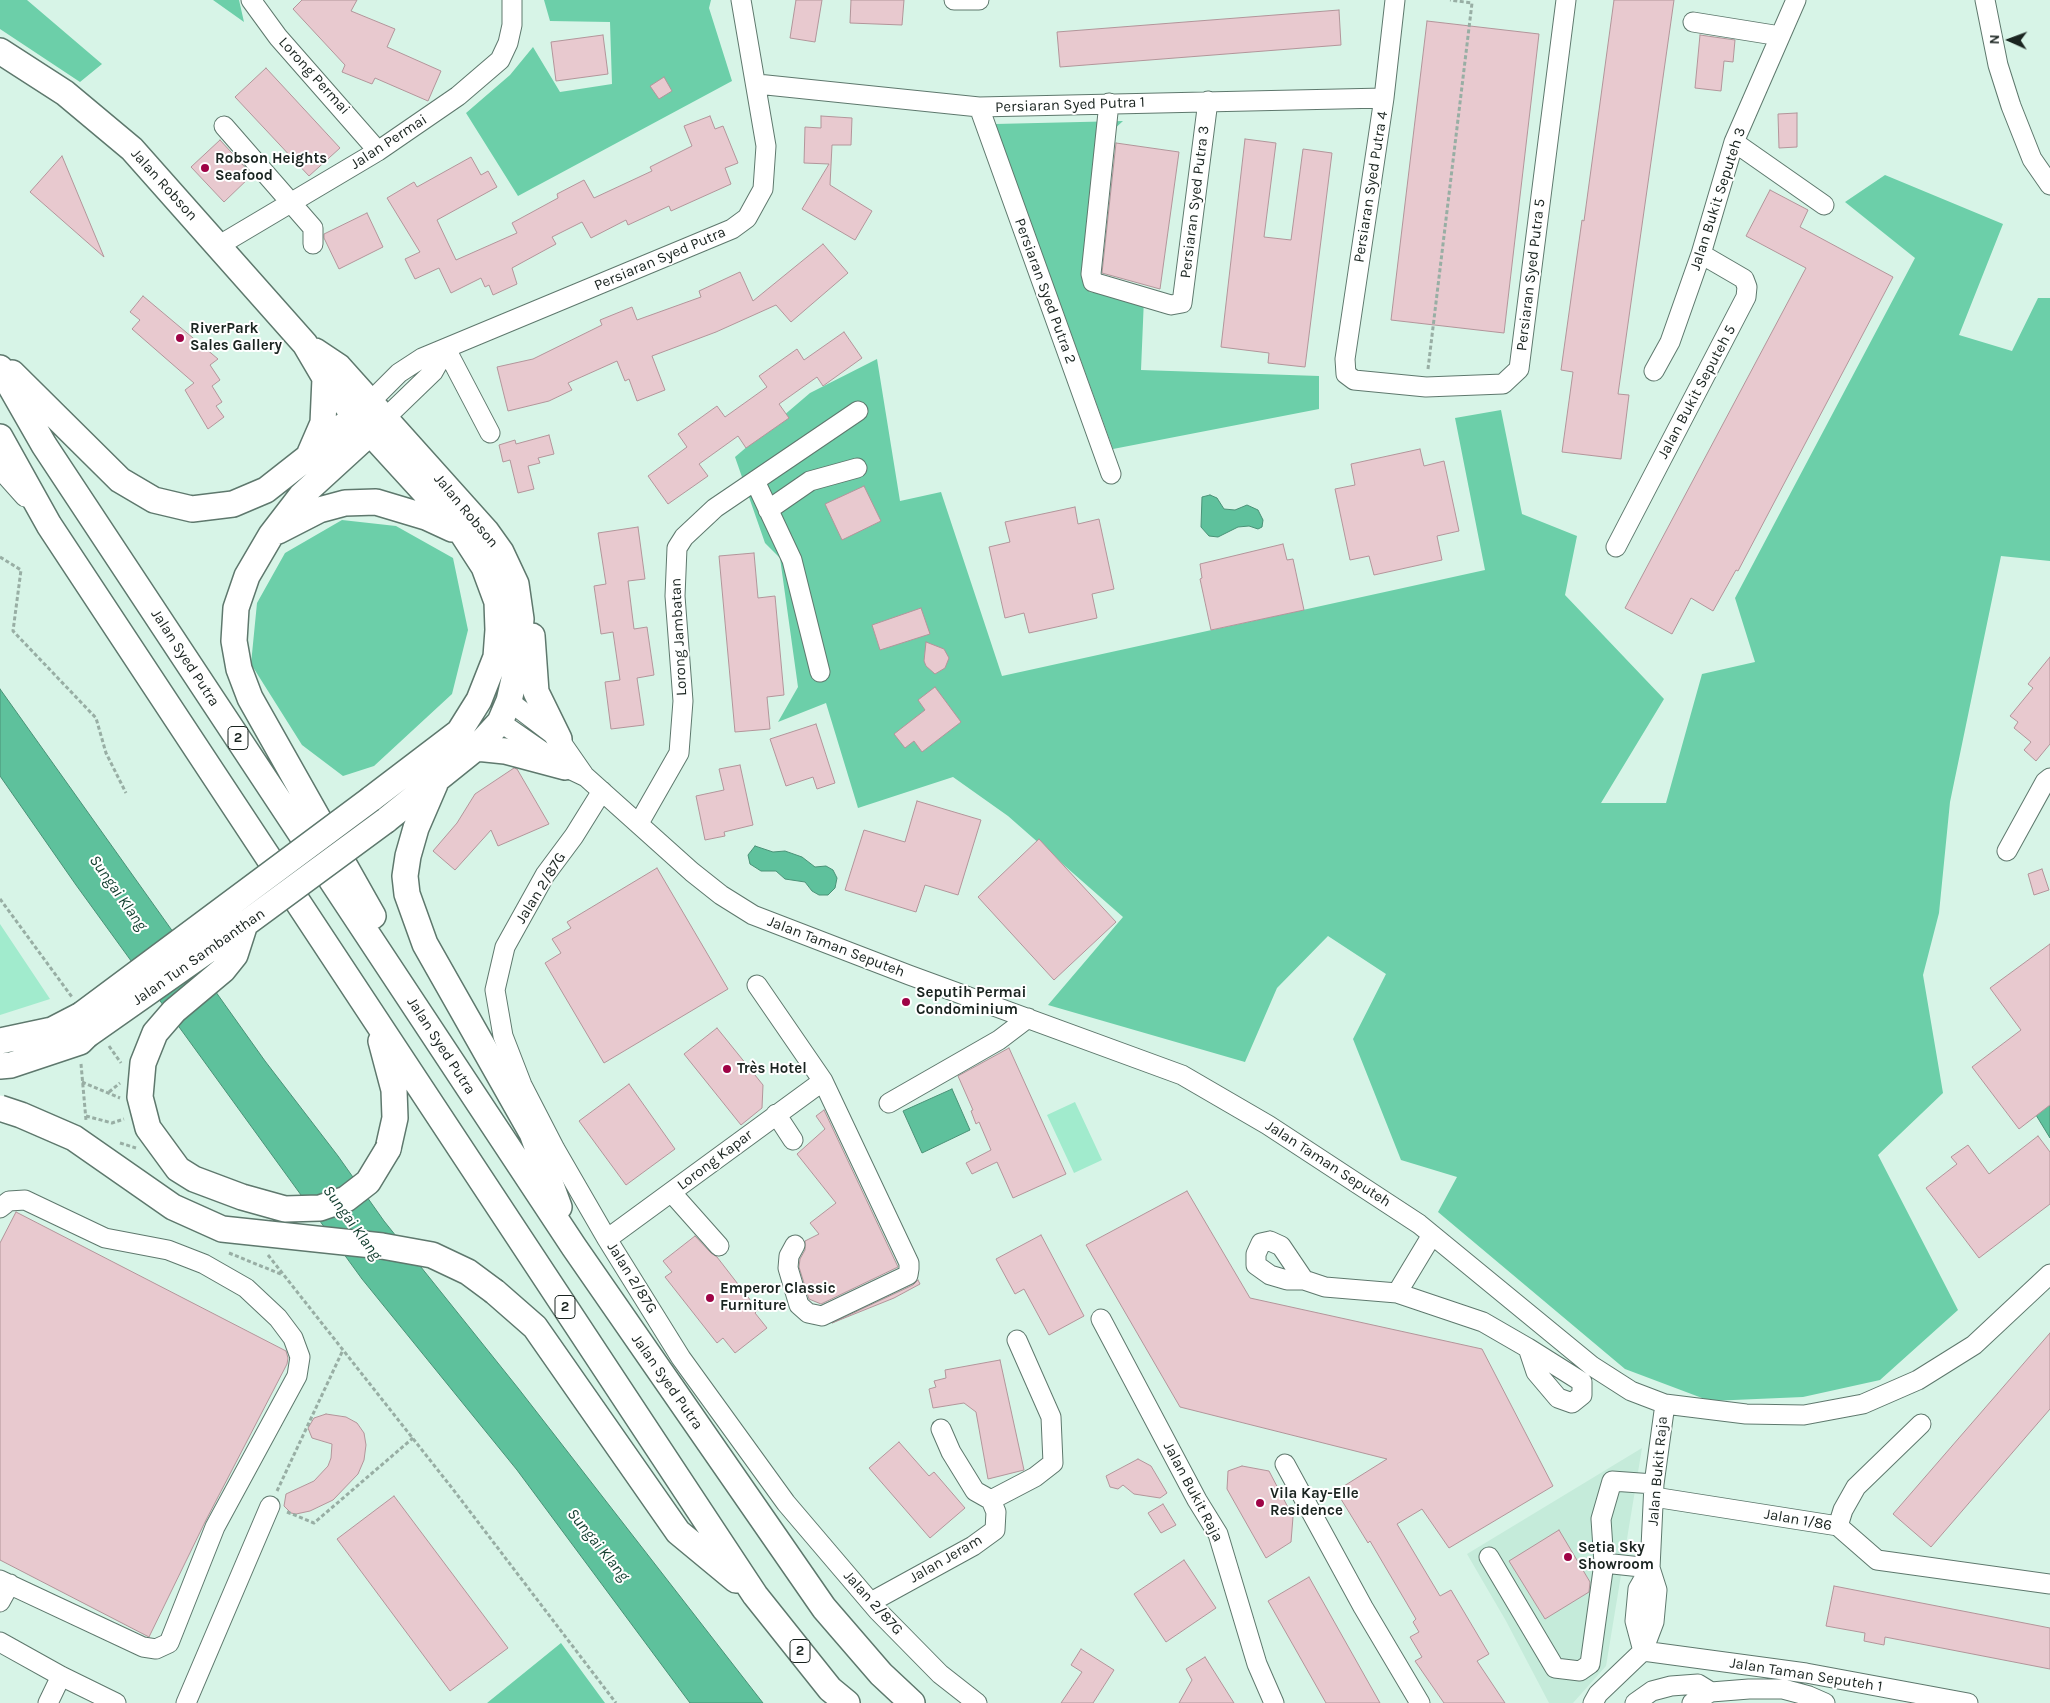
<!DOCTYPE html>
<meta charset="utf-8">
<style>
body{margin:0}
#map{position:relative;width:2050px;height:1703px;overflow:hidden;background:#d7f4e7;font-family:Karla,sans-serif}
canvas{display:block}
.north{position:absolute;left:1985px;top:15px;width:50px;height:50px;-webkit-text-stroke:4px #fff;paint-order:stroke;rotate:272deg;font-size:14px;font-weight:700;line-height:20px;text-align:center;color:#1a2420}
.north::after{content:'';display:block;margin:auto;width:18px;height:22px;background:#1a2420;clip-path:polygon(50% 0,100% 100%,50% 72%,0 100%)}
</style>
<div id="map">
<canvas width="2050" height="1703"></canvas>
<div class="north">N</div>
</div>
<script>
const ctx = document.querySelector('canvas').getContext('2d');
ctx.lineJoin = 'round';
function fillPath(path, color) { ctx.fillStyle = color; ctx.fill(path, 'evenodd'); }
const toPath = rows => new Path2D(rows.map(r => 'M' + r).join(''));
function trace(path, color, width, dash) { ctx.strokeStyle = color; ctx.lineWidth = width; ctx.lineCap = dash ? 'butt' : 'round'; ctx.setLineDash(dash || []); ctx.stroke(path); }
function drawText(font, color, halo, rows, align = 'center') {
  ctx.font = font + ' Karla,sans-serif'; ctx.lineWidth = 4; ctx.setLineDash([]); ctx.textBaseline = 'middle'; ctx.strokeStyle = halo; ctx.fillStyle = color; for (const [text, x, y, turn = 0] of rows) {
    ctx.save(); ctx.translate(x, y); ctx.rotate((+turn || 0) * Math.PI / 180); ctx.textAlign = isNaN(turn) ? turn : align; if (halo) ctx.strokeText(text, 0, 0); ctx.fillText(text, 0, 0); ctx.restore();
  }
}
fillPath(toPath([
 [1642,1448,1606,1666,1573,1703,1549,1703,1506,1621,1467,1554]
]), '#c5ebda');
fillPath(toPath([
 [0,924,50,999,0,1015],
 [1075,1102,1102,1160,1074,1173,1047,1115]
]), '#a1ebcd');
fillPath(toPath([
 [0,0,27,0,102,64,80,82,0,29],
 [213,0,239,0,244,22],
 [544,0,711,0,709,8,732,81,518,196,466,113,510,75,533,47,560,92,612,84,610,22,550,21],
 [1123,121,1098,144,1089,292,1144,298,1141,370,1319,376,1319,409,1113,449,995,124],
 [1885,175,2003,224,1959,335,2012,351,2038,298,2050,298,2050,561,2001,556,1950,802,1939,913,1923,975,1943,1093,1878,1155,1958,1310,1880,1380,1803,1397,1710,1401,1625,1369,1438,1212,1457,1177,1401,1160,1353,1039,1386,974,1328,936,1277,988,1245,1062,1048,1005,1123,917,1008,816,953,777,858,808,826,703,778,722,798,687,780,558,765,543,735,457,810,393,877,359,900,501,941,492,1002,676,1485,570,1455,418,1501,410,1522,514,1577,536,1565,595,1664,699,1601,803,1666,803,1702,674,1755,662,1735,598,1915,258,1845,202],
 [342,520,396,526,453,558,468,630,452,694,374,766,343,776,302,745,251,664,257,603,285,553],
 [561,1643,605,1703,487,1703]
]), '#6ccfa9');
const water = toPath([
 [1210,495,1217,498,1224,509,1235,510,1247,505,1258,510,1263,520,1262,527,1258,529,1249,526,1238,527,1218,537,1209,536,1201,527,1202,497,1210,495],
 [0,689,265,1061,338,1156,384,1221,518,1388,763,1703,690,1703,517,1470,362,1279,76,885,0,776,0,689],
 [755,846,773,852,785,851,802,857,815,867,826,866,833,870,837,878,835,888,828,895,819,895,812,891,805,882,785,879,776,871,761,871,750,864,748,855,755,846],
 [952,1089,970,1130,922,1153,903,1111,952,1089],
 [2050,1103,2050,1138,2036,1115,2050,1103]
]);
fillPath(water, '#5ec19c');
trace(water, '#4a9277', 1);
const building = toPath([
 [302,0,357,0,351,11,395,29,387,47,441,71,428,101,375,78,372,84,342,72,345,65,293,9,302,0],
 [796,0,822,0,815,42,790,38,796,0],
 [851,0,904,0,902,25,850,23,851,0],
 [1614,0,1674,0,1618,394,1629,395,1621,459,1562,452,1573,372,1561,370,1582,220,1584,221,1614,0],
 [1339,10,1341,45,1060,67,1057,32,1339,10],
 [1427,21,1539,34,1504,333,1391,320,1427,21],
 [603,35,608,74,556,81,551,42,603,35],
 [1700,35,1735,40,1733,62,1724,61,1721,91,1695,88,1700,35],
 [266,68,340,148,309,176,235,97,266,68],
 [664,77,672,91,659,99,650,86,664,77],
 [1797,113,1797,147,1779,148,1778,114,1797,113],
 [710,116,715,129,723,126,738,163,725,168,731,184,671,211,669,206,628,225,626,220,591,238,582,222,552,237,556,244,512,268,517,284,493,295,489,285,485,287,481,278,451,293,439,268,415,279,405,259,420,252,387,198,414,182,417,187,471,157,481,175,488,171,497,187,437,220,456,260,517,233,512,223,558,198,557,194,584,180,594,198,652,171,650,167,692,146,684,126,710,116],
 [821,116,852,118,851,145,832,145,830,185,872,211,855,240,802,209,829,164,804,163,805,127,821,128,821,116],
 [1245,139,1276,143,1264,237,1291,240,1303,149,1332,153,1305,367,1268,363,1269,353,1221,347,1245,139],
 [220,140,252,175,224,202,191,167,220,140],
 [1116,143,1179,152,1160,289,1102,273,1116,143],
 [62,156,104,257,30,192,62,156],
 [1770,190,1808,210,1800,227,1893,277,1738,571,1736,570,1713,611,1691,598,1672,634,1625,608,1806,268,1746,236,1770,190],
 [367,213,383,247,339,269,324,238,324,234,367,213],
 [823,244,848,273,791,322,776,305,716,332,652,356,665,390,637,401,629,379,625,381,617,361,568,383,572,390,549,401,508,411,497,367,533,359,602,325,600,320,632,307,637,320,701,297,699,291,740,272,753,301,823,244],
 [143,296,218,359,210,365,220,380,212,386,222,402,216,406,224,417,208,429,185,390,194,383,132,329,140,320,130,312,143,296],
 [844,332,862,358,823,386,817,377,779,404,789,418,746,448,738,436,699,464,708,476,668,504,648,476,687,447,678,434,717,406,725,417,767,387,759,376,797,349,804,360,844,332],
 [549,435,554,454,538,458,540,463,528,466,534,489,518,493,510,460,503,462,499,445,515,440,516,444,549,435],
 [1420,449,1424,466,1444,461,1459,531,1437,536,1442,560,1374,575,1369,556,1350,560,1335,489,1355,485,1351,464,1420,449],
 [864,486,881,521,842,540,825,504,864,486],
 [1075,507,1078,524,1099,519,1114,589,1092,594,1097,618,1029,633,1024,613,1005,618,989,547,1010,542,1005,522,1075,507],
 [638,527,645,579,628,581,634,629,647,627,654,675,637,678,644,725,611,729,605,682,620,680,613,632,601,634,594,586,606,584,598,533,638,527],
 [1283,544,1287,560,1293,559,1304,610,1211,630,1200,579,1202,578,1200,564,1283,544],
 [754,553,758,598,775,596,784,695,767,697,770,729,735,732,719,556,754,553],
 [921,608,930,634,880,650,872,625,921,608],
 [926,642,944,649,949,658,945,668,935,674,926,666,924,661,926,642],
 [2050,657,2050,744,2036,761,2024,750,2031,742,2014,728,2018,722,2010,716,2033,688,2028,684,2050,657],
 [935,687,961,722,922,752,914,741,905,748,894,734,925,710,918,700,935,687],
 [816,724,835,783,817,789,813,777,786,786,770,739,816,724],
 [740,765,753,825,724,832,725,836,705,840,696,796,724,790,719,769,740,765],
 [514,768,517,769,549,824,498,846,491,830,455,870,433,851,457,823,475,794,514,768],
 [917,801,981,820,958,895,925,885,916,912,845,890,864,830,905,842,917,801],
 [1039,839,1116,922,1054,980,978,897,1039,839],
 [657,868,728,989,604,1063,545,963,561,953,552,939,571,928,567,922,657,868],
 [2042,869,2049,890,2034,895,2028,874,2042,869],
 [2050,944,2050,1105,2019,1129,1972,1067,2021,1030,1990,988,2050,944],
 [717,1028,763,1085,762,1108,741,1125,684,1054,717,1028],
 [1009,1048,1066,1174,1013,1198,997,1162,972,1174,966,1163,991,1150,979,1122,976,1124,971,1111,973,1110,958,1076,1009,1048],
 [629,1084,675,1149,626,1185,579,1121,629,1084],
 [824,1110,898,1267,821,1304,809,1299,799,1267,800,1259,805,1250,805,1241,819,1234,810,1223,836,1203,797,1154,825,1129,816,1116,824,1110],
 [2038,1136,2050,1152,2050,1204,1979,1258,1926,1188,1957,1164,1951,1157,1968,1145,1989,1174,2038,1136],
 [1187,1191,1250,1298,1482,1349,1553,1486,1449,1548,1422,1509,1397,1524,1440,1596,1451,1590,1489,1654,1477,1661,1505,1703,1444,1703,1415,1661,1422,1657,1410,1637,1419,1632,1413,1622,1416,1619,1370,1541,1368,1543,1336,1491,1387,1459,1180,1407,1086,1245,1187,1191],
 [16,1212,286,1351,288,1358,287,1364,205,1522,149,1637,0,1560,0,1243,16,1212],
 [1041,1235,1084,1316,1049,1335,1024,1289,1015,1294,996,1259,1041,1235],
 [695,1236,711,1253,717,1257,758,1310,755,1313,767,1328,735,1353,723,1338,717,1343,665,1277,672,1272,663,1261,695,1236],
 [918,1280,920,1284,894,1298,832,1323,913,1285,918,1280],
 [2050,1333,2050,1409,1931,1547,1893,1514,2050,1333],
 [1000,1360,1024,1470,988,1479,976,1412,964,1403,933,1408,929,1389,936,1387,934,1381,946,1378,945,1370,1000,1360],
 [326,1414,346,1417,357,1423,364,1433,366,1445,364,1460,358,1474,333,1500,310,1511,296,1514,291,1513,284,1506,286,1494,314,1481,328,1466,331,1458,332,1444,312,1438,308,1428,314,1418,326,1414],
 [899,1442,929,1476,934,1472,965,1508,930,1538,869,1468,899,1442],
 [1138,1459,1151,1466,1167,1493,1160,1498,1134,1494,1123,1485,1118,1489,1110,1487,1106,1476,1138,1459],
 [1242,1466,1269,1471,1293,1517,1291,1542,1266,1558,1227,1489,1228,1471,1242,1466],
 [394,1496,508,1648,450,1691,337,1539,394,1496],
 [1163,1504,1176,1525,1161,1533,1148,1513,1163,1504],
 [1559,1530,1590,1582,1589,1592,1545,1619,1509,1561,1559,1530],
 [1184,1560,1216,1608,1166,1642,1134,1594,1184,1560],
 [1309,1577,1380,1703,1326,1703,1268,1601,1309,1577],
 [1834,1586,2050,1628,2050,1669,1885,1637,1884,1645,1864,1641,1865,1633,1826,1626,1834,1586],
 [1081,1649,1114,1670,1093,1703,1061,1703,1082,1672,1071,1665,1081,1649],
 [1205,1657,1234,1703,1179,1703,1192,1680,1186,1669,1205,1657]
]);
fillPath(building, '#e8c9cf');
trace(building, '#b2959a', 1);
const minor = toPath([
 [251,0,278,37,378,151],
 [954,0,979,0],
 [1395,0,1384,98,1345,359,1346,374,1354,380,1426,387,1503,384,1519,369,1566,0],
 [1985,0,1998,65,2011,106,2032,159,2050,185],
 [1693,22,1780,36],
 [757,84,979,107,1384,98],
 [1109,103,1091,274,1093,282,1171,305,1182,303,1208,101],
 [979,107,1111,474],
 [224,126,313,228,313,244],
 [1734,142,1824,205],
 [218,246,378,151,458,96,500,60,508,43,512,25,512,0],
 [446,349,490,433],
 [1654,371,1670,342,1701,254,1734,142,1796,0],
 [362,410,399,373,422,358,732,229,747,218,763,189,766,146,741,0],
 [376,427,433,372,446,349],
 [0,469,25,497],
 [755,481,792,560,820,672],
 [768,510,810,481,857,468],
 [1616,547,1746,297,1747,287,1744,279,1701,254],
 [509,701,559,739,584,775],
 [500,722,565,767,586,777,692,872,721,895,753,915,909,975,1182,1075,1268,1125,1419,1224,1592,1366,1631,1391,1665,1404,1746,1414,1804,1415,1863,1404,1918,1380,1974,1345,2050,1274],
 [602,791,574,836,545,875,505,947,495,990,503,1036,522,1085,555,1149,607,1239,681,1358,786,1503,878,1611,940,1674,977,1703],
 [639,823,679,753,683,701,675,596,677,548,684,537,715,508,858,411],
 [2007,851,2045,782,2050,778],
 [757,985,823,1081,909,1263,909,1269,908,1275,822,1316,808,1313,799,1305,788,1268,789,1256,795,1245],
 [889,1103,999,1040,1028,1018],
 [776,1114,793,1140],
 [671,1192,719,1246],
 [0,1208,9,1201,25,1200,105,1238,168,1250,204,1264,246,1288,278,1318,293,1338,300,1357,297,1376,215,1527,169,1643,156,1649,143,1647,0,1580],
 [607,1239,823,1081],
 [1270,1241,1281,1246,1304,1280,1287,1280,1270,1275,1256,1265,1256,1254,1261,1243,1270,1241],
 [1304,1280,1325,1287,1397,1293,1483,1322,1528,1348,1582,1382,1582,1395,1572,1403,1558,1398,1536,1372,1528,1348],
 [1397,1293,1432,1235],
 [1101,1319,1197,1500,1218,1534,1257,1664,1274,1703],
 [1285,1464,1363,1607,1420,1703],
 [1654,1497,1838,1526,1877,1560,2050,1584],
 [991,1500,1035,1477,1053,1463,1051,1417,1017,1340],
 [1838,1526,1843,1510,1856,1487,1921,1424],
 [1489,1557,1555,1668,1580,1671,1590,1664,1604,1563,1601,1519,1612,1481,1654,1484],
 [1604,1563,1650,1568],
 [0,1602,10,1584],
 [871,1602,973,1546,995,1530,996,1512,991,1500,975,1491,951,1452,941,1429],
 [0,1642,61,1676,116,1703],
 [1643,1651,1806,1673,1968,1703],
 [1643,1651,1635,1621,1638,1589,1650,1568],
 [48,1703,61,1676],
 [186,1703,270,1506],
 [1593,1703,1598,1694,1643,1651,1654,1622,1657,1590,1650,1568,1654,1484,1665,1404],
 [1635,1703,1652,1691,1671,1686,1698,1684,1711,1692],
 [1692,1703,1711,1692,1749,1689,1783,1689,1809,1696,1825,1703]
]);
const major = toPath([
 [0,51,65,93,132,149,305,344,325,378,355,416,462,533,484,567,497,602,498,630,496,657,479,700,459,732,371,799],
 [315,351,339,367,486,531,501,552,516,584,521,619,517,666,509,701,500,722,476,748,385,821],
 [0,368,44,445,574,1247,824,1608,881,1674,912,1703],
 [12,373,120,480,154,500,192,509,233,504,266,490,308,457,355,416],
 [371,432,301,496,271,535,247,576,236,608,234,641,239,669,250,698,373,916],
 [0,437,49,525,755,1595,830,1689,847,1703],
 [310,453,323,423,325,378],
 [278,531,319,510,345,503,376,502,426,517,452,529],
 [532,636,536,692,559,739],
 [476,748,505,751,565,767],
 [435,784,416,828,408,856,405,876,407,894,425,944,532,1133,559,1207],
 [0,1041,52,1030,81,1015],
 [381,1041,394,1090,395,1118,388,1149],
 [0,1066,11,1065,80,1042,87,1035],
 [495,1292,535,1327,678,1532,736,1580]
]);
trace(minor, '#5e786d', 21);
trace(major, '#5e786d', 28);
trace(toPath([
 [1428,369,1472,3,1450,0],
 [0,557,21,570,13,631,96,718,106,753,126,793],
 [0,899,72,997],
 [109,1046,121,1063],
 [81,1064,86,1120],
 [82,1082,120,1098],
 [109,1092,120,1083],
 [86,1116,112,1123,124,1119],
 [120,1143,136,1148],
 [229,1253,283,1275],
 [268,1255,452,1488,616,1703],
 [277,1491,343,1350],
 [287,1512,314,1523,413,1438]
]), '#98aea4', 3, [4, 2.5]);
trace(minor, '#fff', 19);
trace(major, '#fff', 25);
const majorBridge = toPath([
 [245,924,235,955,223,970,174,1011,155,1033,143,1063,140,1097,148,1128,178,1169,194,1179,242,1197,285,1209,320,1208,346,1199,368,1182,388,1149],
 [81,1015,371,799],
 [87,1035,245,924,385,821],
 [0,1108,21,1115,74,1138,173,1207,222,1229,382,1246,432,1255,468,1272,495,1292]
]);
trace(majorBridge, '#5e786d', 28, []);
trace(majorBridge, '#fff', 25);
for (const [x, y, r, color] of [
 [205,168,5,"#9f0346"],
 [180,338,5,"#9f0346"],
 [906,1002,5,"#9f0346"],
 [727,1069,5,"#9f0346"],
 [710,1298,5,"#9f0346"],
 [1260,1503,5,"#9f0346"],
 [1568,1557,5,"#9f0346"]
]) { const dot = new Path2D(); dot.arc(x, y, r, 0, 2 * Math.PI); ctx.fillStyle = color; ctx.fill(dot); trace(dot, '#fff', 2); }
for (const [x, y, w] of [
 [238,738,20],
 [565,1307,20],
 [800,1651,20]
]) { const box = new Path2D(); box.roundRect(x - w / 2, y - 11.5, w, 23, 4); ctx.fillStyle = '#fff'; ctx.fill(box); trace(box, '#1a2420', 1); }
drawText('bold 14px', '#1a2420', null, [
 ["2",238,738],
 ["2",565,1307],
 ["2",800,1651]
]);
drawText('15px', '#1a2420', '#fff', [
 ["Lorong Permai",314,76,48],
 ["Persiaran Syed Putra 1",1070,105,-2],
 ["Jalan Permai",389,142,-33],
 ["Jalan Robson",164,185,48],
 ["Persiaran Syed Putra 4",1371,187,-81],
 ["Jalan Bukit Seputeh 3",1718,199,-72],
 ["Persiaran Syed Putra 3",1195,202,-83],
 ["Persiaran Syed Putra",660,259,-23],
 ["Persiaran Syed Putra 5",1531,275,-83],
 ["Persiaran Syed Putra 2",1045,291,70],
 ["Jalan Bukit Seputeh 5",1697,392,-62],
 ["Jalan Robson",466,511,50],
 ["Lorong Jambatan",679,637,-93],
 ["Jalan Syed Putra",185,658,57],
 ["Jalan 2/87G",541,888,-58],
 ["Jalan Taman Seputeh",836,947,21],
 ["Jalan Tun Sambanthan",199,957,-35],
 ["Jalan Syed Putra",441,1046,57],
 ["Lorong Kapar",715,1160,-37],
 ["Jalan Taman Seputeh",1328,1164,33],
 ["Jalan 2/87G",632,1278,58],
 ["Jalan Syed Putra",667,1382,55],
 ["Jalan Bukit Raja",1658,1471,-85],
 ["Jalan Bukit Raja",1193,1492,62],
 ["Jalan 1/86",1798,1520,10],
 ["Jalan Jeram",946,1559,-30],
 ["Jalan 2/87G",873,1603,48],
 ["Jalan Taman Seputeh 1",1806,1675,9]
]);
drawText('bold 15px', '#1a2420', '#fff', [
 ["Robson Heights",215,159],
 ["Seafood",215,176],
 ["RiverPark",190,329],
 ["Sales Gallery",190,346],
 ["Seputih Permai",916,993],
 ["Condominium",916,1010],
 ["Très Hotel",737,1069],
 ["Emperor Classic",720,1289],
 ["Furniture",720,1306],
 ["Vila Kay-Elle",1270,1494],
 ["Residence",1270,1511],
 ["Setia Sky",1578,1548],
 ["Showroom",1578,1565]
], 'left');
drawText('italic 16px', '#103c2d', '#fff', [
 ["Sungai Klang",118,893,55],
 ["Sungai Klang",352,1223,54],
 ["Sungai Klang",598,1545,51]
]);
</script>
